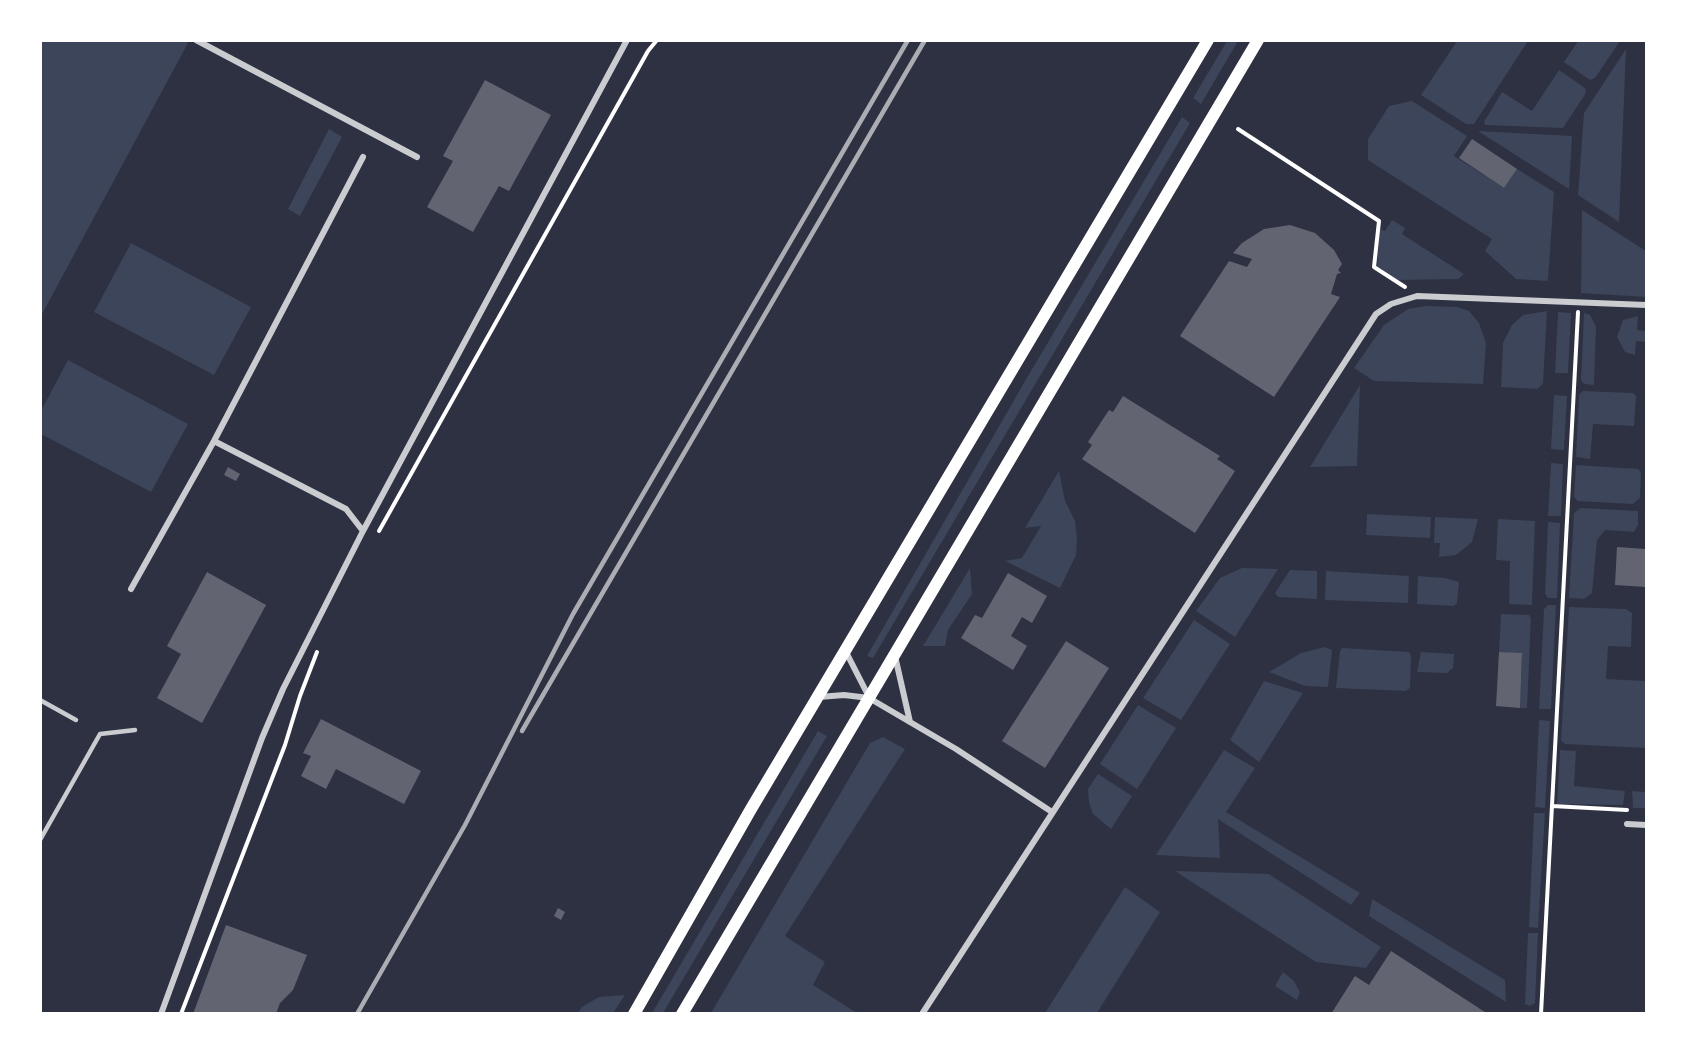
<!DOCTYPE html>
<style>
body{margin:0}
#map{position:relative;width:1687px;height:1054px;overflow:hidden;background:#2d3142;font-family:Cabin,sans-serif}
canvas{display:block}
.frame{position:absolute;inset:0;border:42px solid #fff;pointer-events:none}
</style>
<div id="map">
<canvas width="1687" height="1054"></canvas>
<div class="frame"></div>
</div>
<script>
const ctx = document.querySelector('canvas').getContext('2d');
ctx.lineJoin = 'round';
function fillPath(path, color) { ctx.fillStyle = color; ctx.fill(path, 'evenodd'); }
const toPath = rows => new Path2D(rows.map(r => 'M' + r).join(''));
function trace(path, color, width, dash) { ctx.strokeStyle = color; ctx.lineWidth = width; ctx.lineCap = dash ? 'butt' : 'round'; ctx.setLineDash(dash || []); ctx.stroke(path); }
fillPath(toPath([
 [41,40,183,40,188,43,41,316],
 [1227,41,1238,41,1201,104,1193,98],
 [1457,41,1528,41,1474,124,1466,124,1421,95],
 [1578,41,1578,40,1620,41,1595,78,1590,80,1564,62],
 [1626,49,1619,222,1578,195,1584,113],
 [1559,70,1585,88,1586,93,1563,128,1485,125,1484,122,1502,92,1532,111],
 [1412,101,1467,136,1454,156,1504,188,1517,169,1554,192,1548,281,1516,279,1485,251,1492,239,1368,160,1368,139,1389,106],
 [1182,117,1190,123,873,658,867,656,1025,381],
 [329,129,342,137,300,216,288,209],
 [1478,131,1572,136,1569,189],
 [1582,210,1646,251,1646,297,1581,293],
 [1392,220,1405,228,1402,234,1464,274,1458,279,1398,280,1377,266,1380,229,1385,231],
 [131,243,251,307,214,375,94,312],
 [1426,306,1457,307,1469,311,1479,323,1486,343,1483,384,1374,381,1354,368,1384,325,1408,309],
 [1547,311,1543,384,1537,389,1501,387,1503,343,1512,325,1523,315],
 [1558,312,1571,313,1568,373,1555,373],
 [1584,313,1590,315,1596,326,1594,385,1584,384,1581,380],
 [1638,316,1637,330,1646,331,1646,342,1636,341,1635,355,1625,352,1617,337,1623,320],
 [68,360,188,424,151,492,41,434,41,411],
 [1360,385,1357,466,1310,467],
 [1583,391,1633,393,1636,396,1634,426,1593,424,1590,459,1576,457,1579,395],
 [1554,395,1567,396,1564,450,1551,449],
 [1551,463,1563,464,1561,516,1548,516],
 [1576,465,1638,469,1641,472,1640,498,1633,504,1578,501,1574,497],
 [1059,471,1065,501,1075,521,1077,538,1076,555,1060,588,1005,561,1022,558,1041,526,1025,528],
 [1581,508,1638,511,1638,525,1634,532,1605,530,1597,540,1592,593,1584,599,1569,598,1574,513],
 [1367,514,1431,517,1430,538,1366,535],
 [1435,517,1478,519,1472,542,1456,555,1439,557,1440,543,1434,543],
 [1498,519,1535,521,1532,605,1509,604,1510,561,1496,560],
 [1548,522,1560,523,1557,598,1548,598,1545,594],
 [970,568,972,594,948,630,945,646,923,646],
 [1242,568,1278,569,1235,637,1196,611,1220,578],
 [1290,570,1317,571,1317,599,1278,597,1275,593],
 [1326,571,1409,576,1408,603,1325,600],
 [1418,576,1445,578,1459,582,1457,603,1454,606,1417,604],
 [1548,605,1556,605,1551,709,1539,709,1544,609],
 [1569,607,1626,609,1632,613,1631,647,1608,646,1606,679,1646,681,1646,748,1565,744,1561,740],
 [1501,614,1529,615,1531,618,1527,708,1520,708,1522,654,1499,652],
 [1194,620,1230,644,1181,720,1143,698],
 [1325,647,1332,650,1328,687,1305,686,1269,672,1301,653],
 [1342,648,1409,652,1411,656,1410,688,1406,691,1336,688,1340,651],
 [1421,652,1454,654,1453,668,1447,673,1417,672],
 [1264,681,1303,693,1259,762,1230,740],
 [1138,705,1176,728,1137,789,1100,764],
 [1539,720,1550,721,1545,808,1535,807],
 [818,731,827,736,663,1013,652,1013],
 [883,737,905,749,785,936,825,962,813,985,857,1013,711,1013,870,743],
 [1224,750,1255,768,1226,812,1360,893,1351,905,1218,819,1220,858,1156,855],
 [1560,750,1576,751,1574,786,1625,791,1623,805,1557,804],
 [1098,774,1132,796,1111,829,1093,814,1089,803,1088,789],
 [1632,791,1646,792,1646,808,1633,808],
 [1534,813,1545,813,1538,928,1529,927],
 [1175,871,1269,874,1381,947,1366,968,1316,962],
 [1125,887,1160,912,1097,1013,1045,1013],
 [1372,899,1505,980,1506,1002,1369,916],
 [1528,933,1538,933,1535,1003,1530,1006,1525,1004],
 [1283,972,1294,981,1300,992,1297,1000,1275,986],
 [625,995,613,1013,578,1013,582,1007,599,997]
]), '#3c4559');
fillPath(toPath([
 [485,80,551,115,509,191,499,186,473,232,427,207,453,161,443,156],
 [1472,139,1517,169,1504,188,1459,158],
 [1290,225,1315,233,1334,250,1342,264,1338,270,1341,273,1337,274,1331,294,1340,297,1274,397,1180,336,1229,261,1247,267,1252,259,1233,253,1242,243,1264,229],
 [1123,396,1220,456,1217,459,1235,471,1195,533,1082,459,1092,445,1088,442,1109,410,1113,412],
 [228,467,240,474,236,481,224,475],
 [1617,547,1646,549,1646,587,1615,585],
 [207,572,266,605,202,723,157,698,181,654,167,646],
 [1008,573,1047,596,1032,623,1022,617,1011,636,1027,646,1013,670,961,638,975,615,982,618],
 [1066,641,1109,668,1045,768,1002,741],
 [1499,652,1522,653,1520,708,1496,706],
 [321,719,421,771,404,804,336,769,326,789,301,776,311,756,303,753],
 [558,908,565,912,561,920,554,916],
 [226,925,307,955,293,990,280,1003,276,1014,193,1014],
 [1391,951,1488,1014,1331,1014,1355,976,1369,985]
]), '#626471');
trace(toPath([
 [1238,129,1379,221,1374,267,1405,287],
 [379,531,648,51,657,40],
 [1552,806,1627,810],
 [181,1014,285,745,300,696,317,652],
 [1541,1014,1578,312]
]), '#fff', 4);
trace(toPath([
 [40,700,76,720],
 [40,840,100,734,135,730]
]), '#caccd0', 4.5);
trace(toPath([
 [196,40,417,157],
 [214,441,346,509,363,531],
 [131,589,214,441,363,157],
 [846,652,869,697],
 [895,656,910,722],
 [819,697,844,695,869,698,956,749,1052,812],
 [1627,824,1646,825],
 [161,1014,262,738,283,689,363,531,627,40],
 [922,1014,1376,314,1391,304,1417,296,1646,305]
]), '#caccd0', 6);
trace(toPath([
 [634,1014,751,809,1208,40],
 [682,1014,1258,40]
]), '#fff', 12);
trace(toPath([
 [522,731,925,40],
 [357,1014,465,825,573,614,908,40]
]), '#abadb3', 4.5);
</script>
